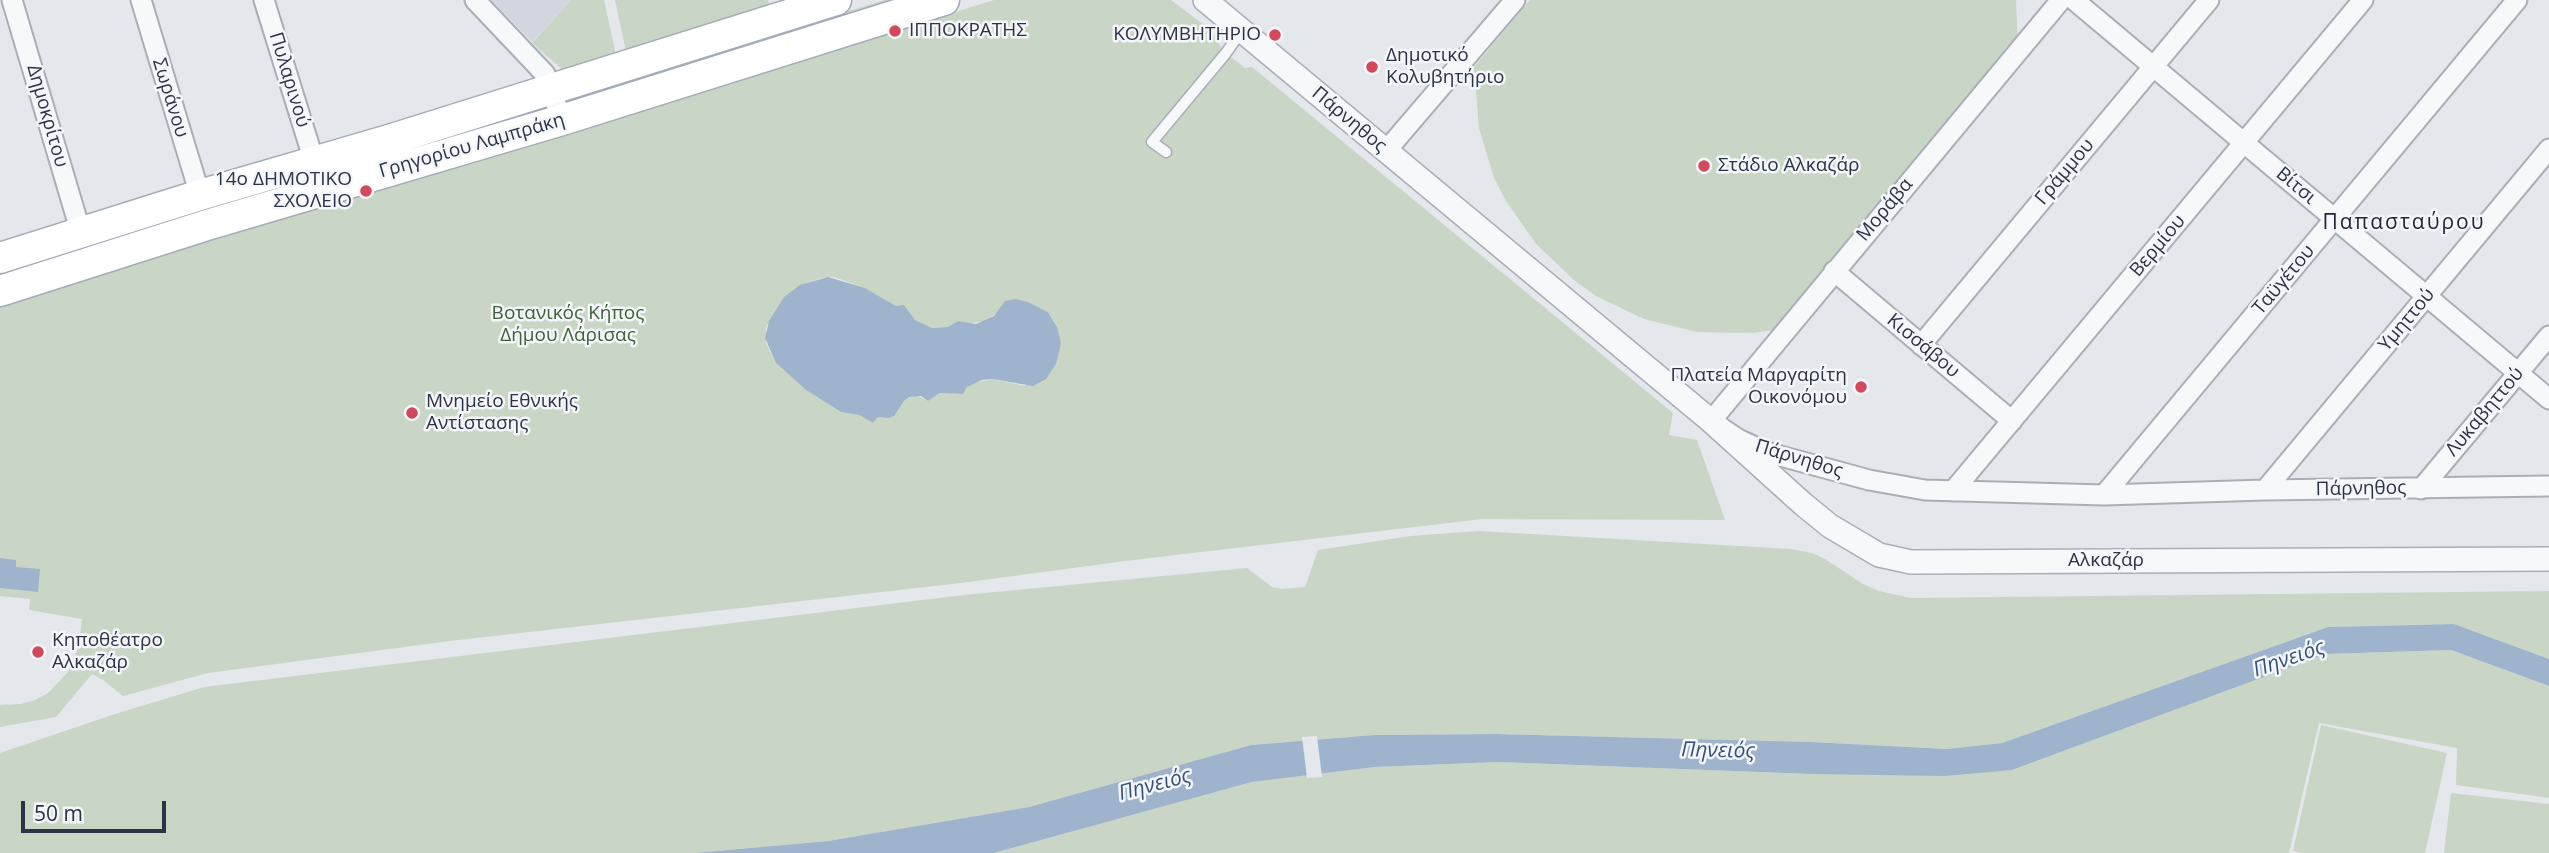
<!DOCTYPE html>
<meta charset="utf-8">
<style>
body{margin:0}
#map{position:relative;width:2549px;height:853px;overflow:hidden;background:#e4e7ec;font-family:"Open Sans",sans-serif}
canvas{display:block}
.scale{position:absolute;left:21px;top:801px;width:145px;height:32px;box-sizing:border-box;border:4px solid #2b3445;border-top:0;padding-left:9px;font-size:21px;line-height:24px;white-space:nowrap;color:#2b3445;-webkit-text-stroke:5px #f4f6f9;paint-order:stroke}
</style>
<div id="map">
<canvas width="2549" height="853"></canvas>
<div class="scale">50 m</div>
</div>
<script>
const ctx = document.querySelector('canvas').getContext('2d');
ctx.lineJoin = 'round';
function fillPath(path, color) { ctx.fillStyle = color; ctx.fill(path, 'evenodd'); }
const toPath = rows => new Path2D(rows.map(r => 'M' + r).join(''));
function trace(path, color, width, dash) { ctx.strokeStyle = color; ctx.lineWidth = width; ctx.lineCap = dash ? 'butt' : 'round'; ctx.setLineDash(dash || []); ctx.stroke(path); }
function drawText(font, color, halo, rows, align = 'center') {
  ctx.font = font + ' "Open Sans",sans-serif'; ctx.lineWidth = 5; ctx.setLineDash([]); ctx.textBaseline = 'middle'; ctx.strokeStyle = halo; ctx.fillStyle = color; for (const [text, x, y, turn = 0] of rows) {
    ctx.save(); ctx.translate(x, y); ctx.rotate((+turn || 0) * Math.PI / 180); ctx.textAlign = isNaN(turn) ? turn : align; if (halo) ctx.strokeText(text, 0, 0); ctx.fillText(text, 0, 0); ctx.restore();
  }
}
fillPath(toPath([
 [491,0,571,0,532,42]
]), '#d2d6de');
fillPath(toPath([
 [571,0,604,0,616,55,565,72,532,43],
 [615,0,768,0,770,6,626,51],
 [885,0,896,0,593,97,591,88],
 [994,0,1171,0,1212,31,1222,49,1232,58,1245,68,1252,67,1673,413,1669,435,1697,440,1725,520,1483,519,1133,560,961,583,450,641,208,673,123,696,103,680,92,674,56,717,0,727,0,705,21,704,35,700,48,693,68,672,79,645,82,619,29,610,30,599,0,596,0,306],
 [834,277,865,288,908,313,922,326,932,328,948,327,958,321,967,324,985,321,1016,299,1028,302,1048,312,1057,327,1025,386,993,379,974,383,967,387,963,394,940,393,928,401,916,395,904,401,896,413,877,417,873,423,859,415,841,412,806,390,776,363,766,343,766,327,784,298,808,282,822,278],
 [1530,0,2016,0,2018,46,1782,329,1751,333,1697,332,1644,319,1596,296,1574,280,1536,244,1506,201,1494,178,1479,128,1474,67],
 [1478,531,1791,549,1812,553,1825,559,1863,584,1879,591,1911,598,2549,591,2549,659,2454,624,2328,627,2002,743,1947,749,1812,742,1497,734,1374,735,1251,745,1029,807,828,841,694,853,0,853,0,753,112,715,204,687,964,595,1247,568,1272,587,1282,589,1305,587,1318,550,1411,536],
 [2451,650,2549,686,2549,798,2456,785,2457,748,2319,723,2289,853,994,853,1252,782,1375,767,1499,762,1811,774,2012,770,2326,654],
 [2321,725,2447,753,2425,853,2302,853,2293,851],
 [2451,793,2549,804,2549,853,2444,853]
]), '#c9d6c5');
fillPath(toPath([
 [828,277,865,288,896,306,904,305,915,320,932,328,948,327,958,321,976,324,994,316,1005,301,1016,299,1028,302,1048,312,1057,327,1061,343,1056,364,1046,379,1033,386,993,379,982,380,967,387,963,394,940,393,928,401,921,396,910,397,904,401,894,416,888,418,878,417,873,423,859,415,841,412,806,390,776,363,765,338,769,321,784,297,800,285],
 [0,558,16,560,16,567,40,569,38,592,0,588],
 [2454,624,2549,659,2549,686,2451,650,2326,654,2012,770,1945,776,1811,774,1499,762,1375,767,1252,782,994,853,694,853,828,841,1029,807,1251,745,1374,735,1497,734,1812,742,1947,749,2002,743,2328,627]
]), '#9fb4cc');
fillPath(toPath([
 [1317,736,1322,777,1307,778,1302,737]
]), '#e4e7ec');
const service = toPath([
 [1166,152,1152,142,1226,53,1242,30]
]);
const minor = toPath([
 [12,0,81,233],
 [141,0,200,195],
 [264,0,314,161],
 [475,0,545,74,562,120],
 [2061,0,1711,421,1738,439,1766,452,1869,480,1925,490,2104,495,2265,490,2549,486],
 [2074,0,2549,399],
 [1386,151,1515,0],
 [1834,271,2012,421],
 [1921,345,2209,0],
 [2421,489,2549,336],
 [2265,490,2549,149],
 [1953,491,2363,0],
 [2104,495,2517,0]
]);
const tertiary = toPath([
 [1205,0,1711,421,1803,504,1830,526,1879,555,1911,562,2549,559]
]);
const primary = toPath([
 [0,258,200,195,389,140,836,0],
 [0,291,207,225,562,120,944,0]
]);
trace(service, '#a9aeb7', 13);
trace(minor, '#a9aeb7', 23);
trace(tertiary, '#a9aeb7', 26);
trace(primary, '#a3abb8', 33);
trace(service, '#f7f8fa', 10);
trace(minor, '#f7f8fa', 19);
trace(tertiary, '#f7f8fa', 23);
trace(primary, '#fff', 30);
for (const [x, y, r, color] of [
 [895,31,7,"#d1495b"],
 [1275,35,7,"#d1495b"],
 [1372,67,7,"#d1495b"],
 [1704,166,7,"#d1495b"],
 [366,191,7,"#d1495b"],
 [1861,387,7,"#d1495b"],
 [412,413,7,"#d1495b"],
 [38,652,7,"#d1495b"]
]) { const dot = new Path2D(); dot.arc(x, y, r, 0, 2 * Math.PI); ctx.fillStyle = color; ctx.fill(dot); trace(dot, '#f4f6f9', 2.5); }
drawText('19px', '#2b3445', '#f4f6f9', [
 ["ΙΠΠΟΚΡΑΤΗΣ",909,31],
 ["ΚΟΛΥΜΒΗΤΗΡΙΟ",1261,35,"right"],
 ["Δημοτικό",1386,56],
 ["Κολυβητήριο",1386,78],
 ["Στάδιο Αλκαζάρ",1718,166],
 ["14ο ΔΗΜΟΤΙΚΟ",352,180,"right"],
 ["ΣΧΟΛΕΙΟ",352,202,"right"],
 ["Πλατεία Μαργαρίτη",1847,376,"right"],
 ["Οικονόμου",1847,398,"right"],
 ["Μνημείο Εθνικής",426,402],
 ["Αντίστασης",426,424],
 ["Κηποθέατρο",52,641],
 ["Αλκαζάρ",52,663]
], 'left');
drawText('19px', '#2b3445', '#f4f6f9', [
 ["Πυλαρινού",289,80,73],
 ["Σωράνου",170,98,73],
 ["Δημοκρίτου",47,116,74],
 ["Πάρνηθος",1349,120,40],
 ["Γρηγορίου Λαμπράκη",472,146,-16],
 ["Γράμμου",2065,172,-50],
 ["Βίτσι",2296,186,40],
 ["Μοράβα",1885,210,-50],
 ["Βερμίου",2158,246,-50],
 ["Ταϋγέτου",2284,280,-50],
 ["Υμηττού",2407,320,-50],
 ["Κισσάβου",1923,346,40],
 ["Λυκαβηττού",2485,412,-50],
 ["Πάρνηθος",1799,459,17],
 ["Πάρνηθος",2361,489,-1],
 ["Αλκαζάρ",2106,561]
]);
drawText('19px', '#3f6138', '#f4f6f9', [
 ["Βοτανικός Κήπος",568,314],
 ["Δήμου Λάρισας",568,336]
]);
ctx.letterSpacing = '2px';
drawText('21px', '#1d2536', '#f4f6f9', [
 ["Παπασταύρου",2404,223]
]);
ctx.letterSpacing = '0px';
drawText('italic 21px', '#34527a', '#f4f6f9', [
 ["Πηνειός",2289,659,-19],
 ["Πηνειός",1718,751,1],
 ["Πηνειός",1155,785,-15]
]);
</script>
